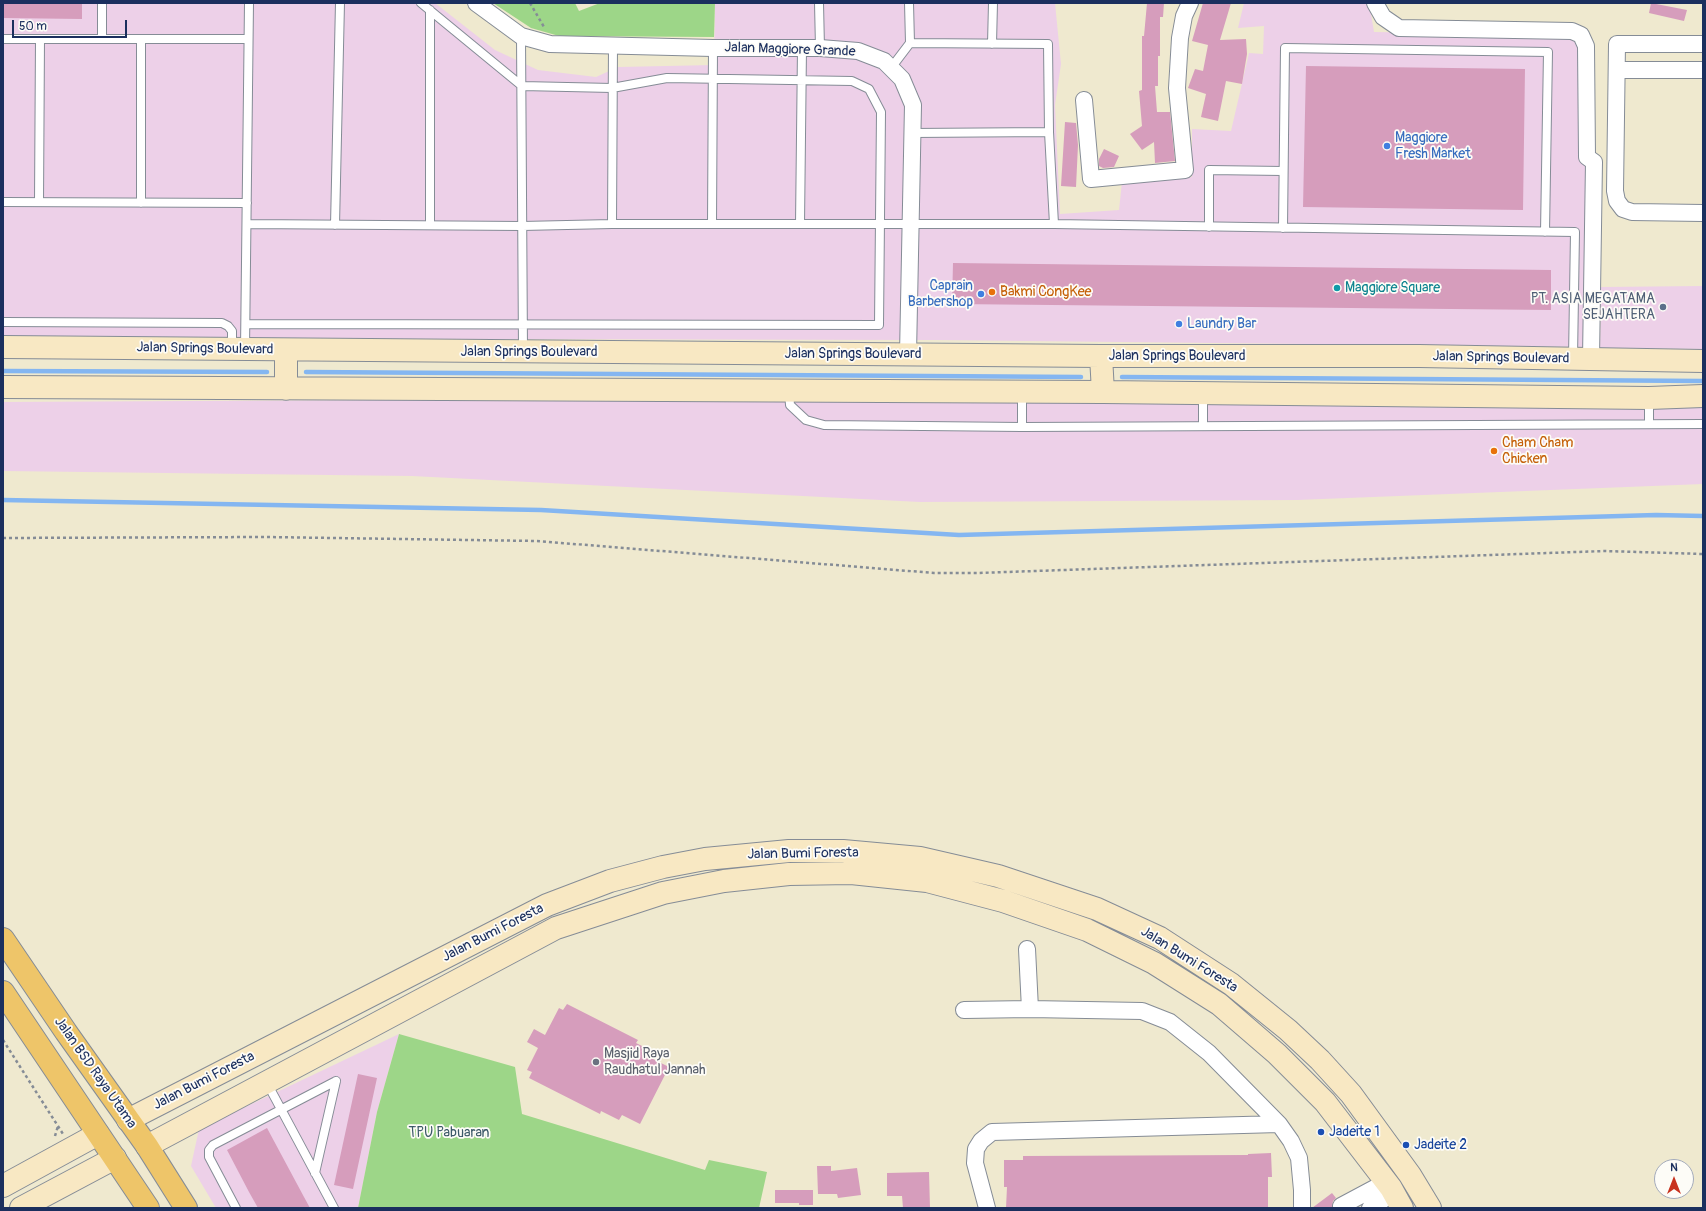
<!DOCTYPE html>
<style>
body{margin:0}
#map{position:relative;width:1706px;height:1211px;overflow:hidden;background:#efe9cf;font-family:Pangolin,sans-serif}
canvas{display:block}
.frame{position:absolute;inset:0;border:4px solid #1b2f5e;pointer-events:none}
.north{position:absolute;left:1654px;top:1159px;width:40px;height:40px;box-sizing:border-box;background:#fdfcf7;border:1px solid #a3aaba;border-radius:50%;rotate:0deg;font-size:11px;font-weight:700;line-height:16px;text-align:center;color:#1b2f5e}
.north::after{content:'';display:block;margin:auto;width:14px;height:18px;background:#c8321e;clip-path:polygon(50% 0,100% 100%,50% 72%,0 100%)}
.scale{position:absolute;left:12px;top:20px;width:115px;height:18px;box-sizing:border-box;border:2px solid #1b2f5e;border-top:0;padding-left:5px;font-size:12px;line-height:14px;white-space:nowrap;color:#1b2f5e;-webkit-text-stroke:3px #fdfcf7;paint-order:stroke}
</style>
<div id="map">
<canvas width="1706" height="1211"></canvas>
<div class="frame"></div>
<div class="north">N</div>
<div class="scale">50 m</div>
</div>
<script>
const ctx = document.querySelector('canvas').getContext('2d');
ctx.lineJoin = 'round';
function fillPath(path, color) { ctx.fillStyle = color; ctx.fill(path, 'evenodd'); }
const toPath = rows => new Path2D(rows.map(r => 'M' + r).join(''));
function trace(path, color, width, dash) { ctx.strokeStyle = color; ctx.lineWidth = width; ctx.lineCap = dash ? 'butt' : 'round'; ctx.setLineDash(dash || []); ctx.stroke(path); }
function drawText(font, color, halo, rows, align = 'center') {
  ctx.font = font + ' Pangolin,sans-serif'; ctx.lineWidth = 3.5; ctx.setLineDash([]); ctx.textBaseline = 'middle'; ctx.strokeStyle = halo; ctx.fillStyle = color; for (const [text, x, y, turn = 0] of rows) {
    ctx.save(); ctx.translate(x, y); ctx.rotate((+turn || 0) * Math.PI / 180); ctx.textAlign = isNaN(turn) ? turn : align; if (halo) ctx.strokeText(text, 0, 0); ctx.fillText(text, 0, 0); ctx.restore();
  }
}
fillPath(toPath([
 [3,3,435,3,495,50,538,70,596,77,618,67,714,65,715,3,1055,3,1061,64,1055,105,1060,214,1119,210,1122,182,1192,177,1192,129,1231,131,1249,53,1263,54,1264,26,1238,28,1244,3,1366,3,1370,8,1374,32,1570,35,1582,48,1589,167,1587,347,933,340,3,338],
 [1703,286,1703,349,1600,348,1601,287],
 [952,397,1703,407,1703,484,1297,500,920,502,412,476,3,471,3,402],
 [399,1034,377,1112,358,1208,216,1208,191,1166,199,1129]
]), '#edd0e8');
fillPath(toPath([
 [493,3,575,3,579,11,600,3,715,3,714,37,559,36,531,28],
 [399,1034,515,1067,522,1114,705,1170,709,1160,767,1172,759,1208,358,1208,377,1112]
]), '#9dd688');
trace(toPath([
 [3,371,267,372],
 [306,372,1081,377],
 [1122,377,1703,381],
 [3,500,541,510,959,535,1656,515,1703,516]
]), '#84b6f1', 4.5);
fillPath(toPath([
 [3,3,82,3,82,19,3,18],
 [1147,3,1164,3,1163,17,1160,17,1160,56,1158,56,1158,86,1155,86,1157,112,1170,112,1175,161,1155,163,1154,142,1142,150,1130,134,1142,126,1139,91,1142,90,1142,36,1144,36],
 [1203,3,1231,3,1220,40,1246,39,1247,54,1242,84,1226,81,1218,121,1201,117,1206,94,1188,88,1195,69,1203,71,1208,45,1192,41],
 [1651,3,1687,10,1684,21,1649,13],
 [1306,66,1525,69,1523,210,1303,207],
 [1065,122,1076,123,1078,145,1076,187,1061,186],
 [1104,149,1119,156,1114,167,1103,168,1099,166,1099,159],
 [953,263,1551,270,1551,310,952,304],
 [567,1004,638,1040,636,1043,654,1052,651,1058,669,1067,640,1124,622,1115,619,1120,601,1111,600,1114,529,1078,532,1072,527,1070,538,1048,527,1042,534,1029,545,1035,559,1008,563,1010],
 [358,1074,377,1078,353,1189,334,1185],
 [267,1128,304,1197,310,1208,258,1208,249,1192,227,1150],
 [1271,1153,1272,1177,1268,1177,1268,1208,1006,1208,1007,1187,1004,1187,1004,1160,1023,1160,1023,1156,1248,1155,1248,1154],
 [817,1166,831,1166,831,1171,857,1168,861,1195,838,1198,837,1194,818,1194],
 [929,1172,930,1208,903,1208,902,1196,887,1196,887,1173],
 [775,1190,813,1190,813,1205,799,1205,799,1203,775,1203],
 [1332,1193,1336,1198,1333,1201,1332,1208,1312,1208]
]), '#d69dbc');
const lane = toPath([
 [102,3,102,39],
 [819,3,820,48],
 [430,10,430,225],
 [521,36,523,351],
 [3,39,248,39],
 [141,39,141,203],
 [992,44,993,3],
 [891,68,910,43,909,3],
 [912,133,1049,132],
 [3,202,247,203],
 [39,202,40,39],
 [247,224,522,226,612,224,1054,224,1049,132,1048,44,910,43],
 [612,224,613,45],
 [712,224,713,48],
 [800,224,802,48],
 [1054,224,1575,232,1573,358],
 [335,225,340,3],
 [1209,227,1209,170,1283,171],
 [1283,228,1285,48,1548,52,1545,232],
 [3,322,222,323,228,326,232,331,232,347],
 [246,324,879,325,881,112,869,89,852,81,667,78,612,88,522,86,421,3],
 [245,349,249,3],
 [789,392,790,405,806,420,824,425,1022,427,1703,424],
 [1022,392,1022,427],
 [1203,393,1203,426],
 [1649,399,1649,424],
 [267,1083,334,1208],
 [315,1173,336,1081],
 [236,1208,209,1157,209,1150,213,1145,336,1081]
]);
const street = toPath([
 [476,3,521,36,550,44,713,48,820,48,858,51,884,61,902,79,913,105,908,354],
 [1375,3,1383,17,1399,28,1572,31,1581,35,1586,46,1587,157,1594,162,1591,358],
 [1703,44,1617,44,1615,191,1617,201,1623,209,1632,212,1703,213],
 [1618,70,1703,70],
 [1084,100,1091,179,1185,170,1177,88,1180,38,1184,16,1190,3],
 [1027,949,1030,1009],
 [964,1010,1030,1009,1142,1011,1170,1022,1209,1053,1279,1124,1291,1141,1299,1158,1302,1190,1302,1208],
 [1341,1206,1386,1182],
 [987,1208,975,1163,976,1149,981,1141,992,1132,1279,1124],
 [1370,1208,1394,1193]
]);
const secondary = toPath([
 [3,347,1101,356,1419,356,1703,361],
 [1101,356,1103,392],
 [3,387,1103,392,1649,398,1703,396],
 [286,389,286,350],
 [128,1120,547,905,610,881,663,867,705,859,789,851,843,851,920,858,998,876,1097,909,1160,938,1231,984,1288,1030,1320,1060,1351,1094,1410,1175,1430,1208],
 [147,1146,556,928,663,893,724,881,789,874,851,873,927,881,1003,901,1087,930,1154,963,1219,1004,1277,1054,1325,1102,1391,1188,1402,1208],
 [3,1186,98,1134],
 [21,1208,115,1158]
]);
const primary = toPath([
 [3,939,66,1032,147,1146,186,1208],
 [3,992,148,1208]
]);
trace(lane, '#858c96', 10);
trace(street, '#858c96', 18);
trace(secondary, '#858c96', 24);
trace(primary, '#858c96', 24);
trace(toPath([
 [530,3,544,27],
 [3,538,266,537,537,541,934,573,978,573,1605,551,1703,554],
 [3,1040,63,1134],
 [55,1136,58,1126]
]), '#858c96', 2.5, [3, 3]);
trace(lane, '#fff', 8);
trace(street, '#fff', 16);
trace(secondary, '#f8e8c3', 22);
trace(primary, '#eec569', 22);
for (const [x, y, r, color] of [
 [1387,146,4,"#3f7fe0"],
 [1337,288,4,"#0f9aa8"],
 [992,292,4,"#e8710a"],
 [981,294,4,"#3f7fe0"],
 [1663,307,4,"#5c6f8a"],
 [1179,324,4,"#3f7fe0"],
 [1494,451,4,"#e8710a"],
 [596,1062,4,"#6b7280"],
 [1321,1132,4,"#1a4fb4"],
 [1406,1145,4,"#1a4fb4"]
]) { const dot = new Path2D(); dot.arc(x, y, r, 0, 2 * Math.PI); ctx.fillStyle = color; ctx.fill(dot); trace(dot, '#fdfcf7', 1.5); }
drawText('14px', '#1b2f5e', '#fdfcf7', [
 ["Jalan Maggiore Grande",790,50,2],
 ["Jalan Springs Boulevard",205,349,1],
 ["Jalan Springs Boulevard",529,352],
 ["Jalan Springs Boulevard",853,354],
 ["Jalan Springs Boulevard",1177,356],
 ["Jalan Springs Boulevard",1501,358,1],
 ["Jalan Bumi Foresta",803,854,-1],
 ["Jalan Bumi Foresta",493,933,-27],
 ["Jalan Bumi Foresta",1189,960,32],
 ["Jalan BSD Raya Utama",95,1073,55],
 ["Jalan Bumi Foresta",204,1081,-27]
]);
drawText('14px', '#366cbe', '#fdfcf7', [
 ["Maggiore",1395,138],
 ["Fresh Market",1395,154],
 ["Caprain",973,286,"right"],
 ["Barbershop",973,302,"right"],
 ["Laundry Bar",1187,324]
], 'left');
drawText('14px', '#0d838f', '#fdfcf7', [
 ["Maggiore Square",1345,288]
], 'left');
drawText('14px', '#c56008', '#fdfcf7', [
 ["Bakmi CongKee",1000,292],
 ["Cham Cham",1502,443],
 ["Chicken",1502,459]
], 'left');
drawText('14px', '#4e5e75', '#fdfcf7', [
 ["PT. ASIA MEGATAMA",1655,299],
 ["SEJAHTERA",1655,315]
], 'right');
drawText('14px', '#5b616d', '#fdfcf7', [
 ["Masjid Raya",604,1054],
 ["Raudhatul Jannah",604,1070]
], 'left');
drawText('14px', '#164399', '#fdfcf7', [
 ["Jadeite 1",1329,1132],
 ["Jadeite 2",1414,1145]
], 'left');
drawText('14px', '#3c5968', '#fdfcf7', [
 ["TPU Pabuaran",449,1133]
]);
</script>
